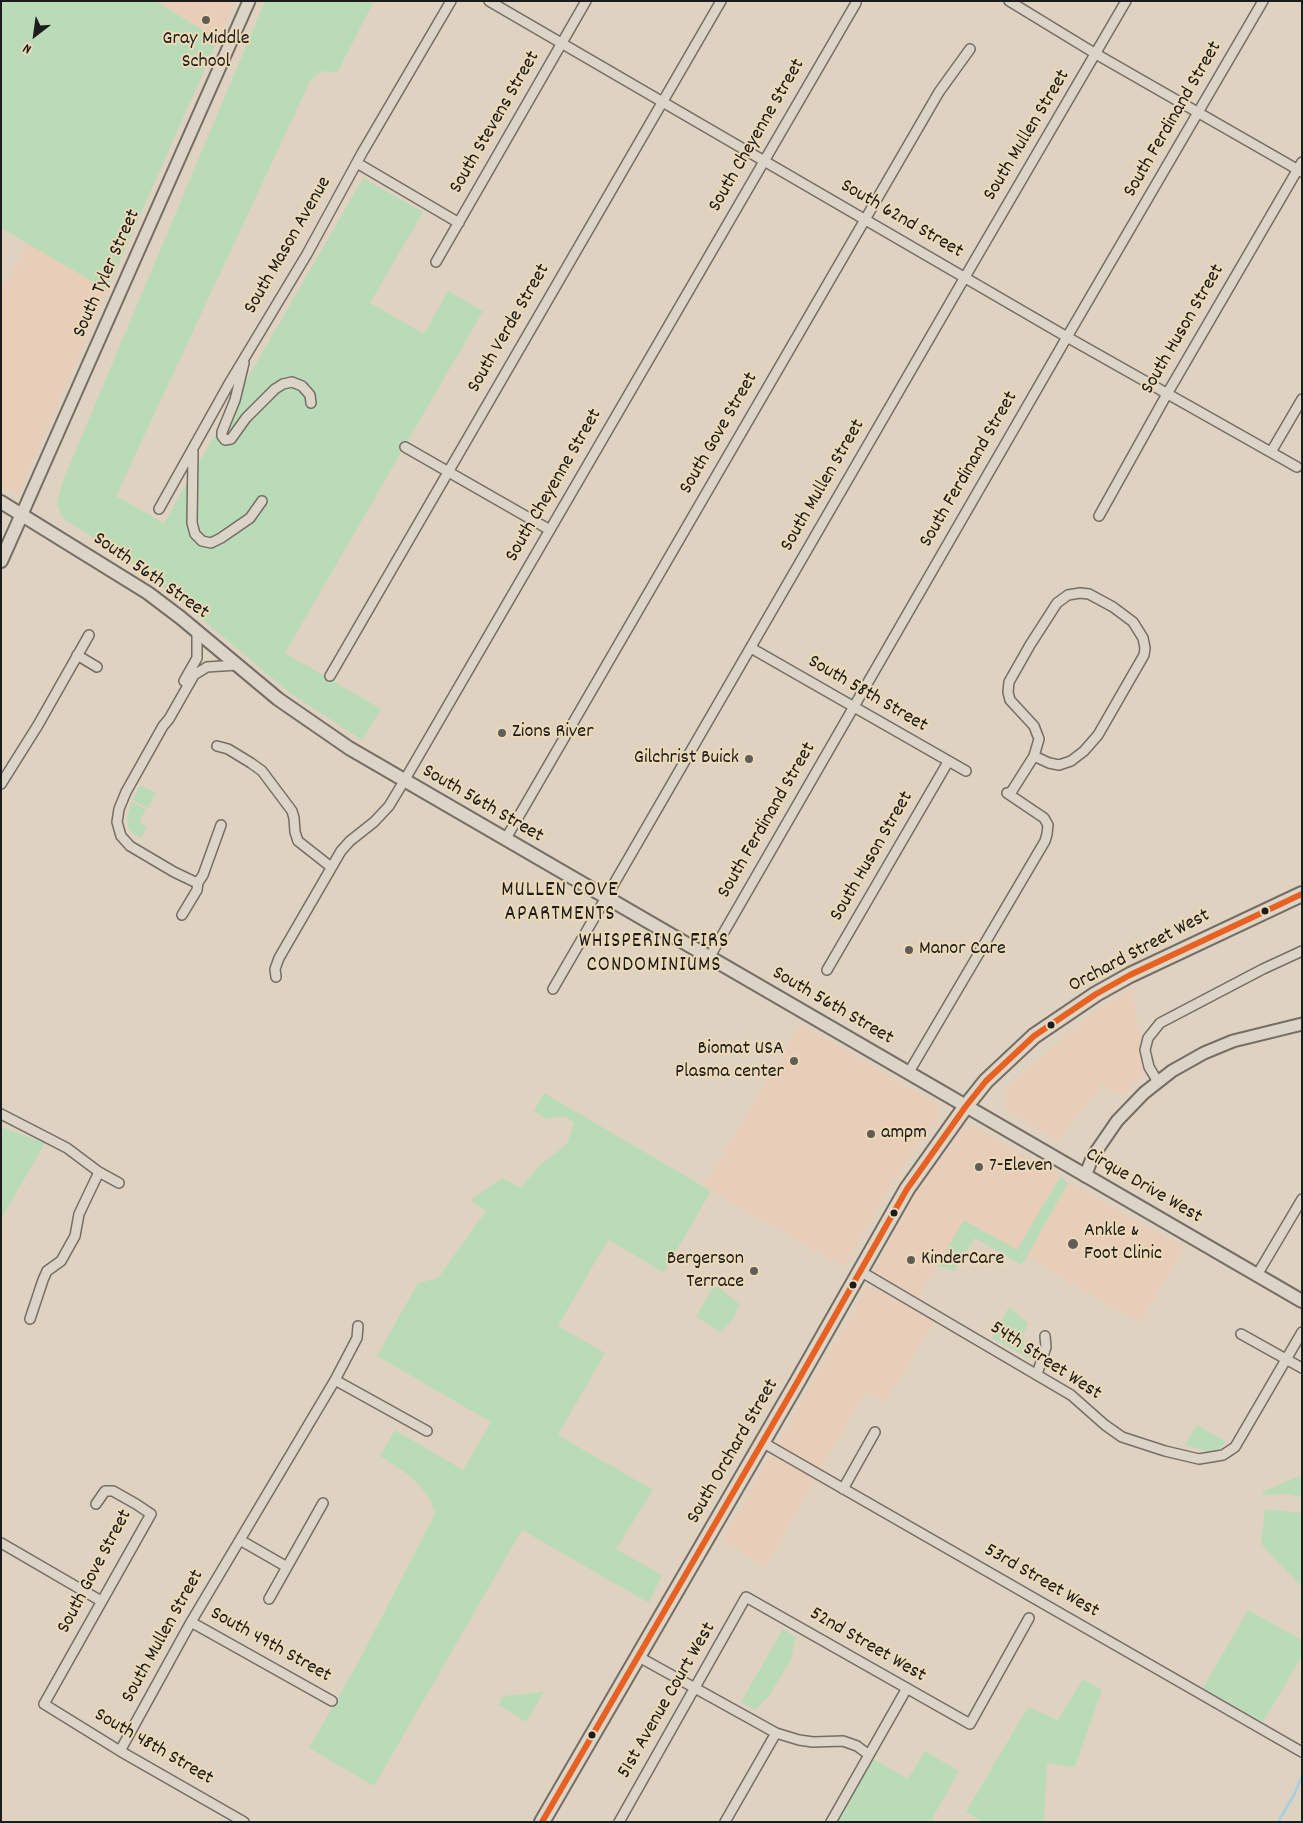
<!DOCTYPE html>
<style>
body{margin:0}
#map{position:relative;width:1303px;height:1823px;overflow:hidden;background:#e0d2c1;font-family:Dekko,sans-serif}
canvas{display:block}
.frame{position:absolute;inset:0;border:2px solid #1c1c1c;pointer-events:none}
.north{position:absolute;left:10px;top:10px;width:50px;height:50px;-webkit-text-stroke:4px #ecd9b7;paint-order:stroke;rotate:210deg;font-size:14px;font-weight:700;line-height:20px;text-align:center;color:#1c1c1c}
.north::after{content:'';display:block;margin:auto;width:18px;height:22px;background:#1c1c1c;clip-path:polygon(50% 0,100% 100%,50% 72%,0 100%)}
</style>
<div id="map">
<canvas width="1303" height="1823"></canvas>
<div class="frame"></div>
<div class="north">N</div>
</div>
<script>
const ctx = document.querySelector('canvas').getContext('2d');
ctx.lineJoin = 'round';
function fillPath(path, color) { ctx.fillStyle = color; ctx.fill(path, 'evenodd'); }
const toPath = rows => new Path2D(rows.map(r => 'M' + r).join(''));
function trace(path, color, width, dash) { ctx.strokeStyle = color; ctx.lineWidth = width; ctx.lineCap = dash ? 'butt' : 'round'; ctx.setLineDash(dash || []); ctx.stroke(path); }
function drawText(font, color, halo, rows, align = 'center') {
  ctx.font = font + ' Dekko,sans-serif'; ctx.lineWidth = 4; ctx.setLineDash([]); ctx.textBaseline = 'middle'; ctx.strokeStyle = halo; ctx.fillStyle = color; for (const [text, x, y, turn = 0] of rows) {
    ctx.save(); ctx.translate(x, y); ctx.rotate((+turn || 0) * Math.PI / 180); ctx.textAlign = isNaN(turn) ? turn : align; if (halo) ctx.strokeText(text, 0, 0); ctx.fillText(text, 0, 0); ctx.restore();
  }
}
fillPath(toPath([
 [155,1,235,1,218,39],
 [28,243,107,290,19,493,13,494,1,487,1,290],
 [1131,989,1149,1074,1142,1076,1127,1091,1120,1094,1102,1085,1058,1141,1006,1109,1004,1093,1008,1088,1066,1035,1096,1012],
 [800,1024,936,1104,940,1116,893,1182,844,1267,704,1187],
 [967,1125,976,1127,1060,1177,1017,1250,965,1220,918,1298,873,1273,918,1189],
 [1069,1183,1184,1248,1140,1323,1027,1257],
 [867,1287,886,1292,936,1319,885,1403,865,1392,766,1566,722,1541]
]), '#e8ceb8');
fillPath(toPath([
 [1,1,155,1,218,39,107,290,1,228],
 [265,1,374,1,337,73,322,71,311,79,116,496,164,523,363,178,423,212,370,303,424,334,448,291,483,311,285,653,381,709,362,740,290,693,184,604,117,552,63,519,57,504,62,483],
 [140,785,156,793,148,808,132,800],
 [131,802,146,809,139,822,147,827,141,838,130,832,128,827,127,818],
 [544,1093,711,1191,664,1272,608,1240,558,1326,605,1353,558,1435,653,1490,616,1549,662,1575,649,1603,522,1530,374,1786,309,1748,359,1661,435,1514,430,1499,418,1484,409,1475,380,1456,395,1430,463,1470,491,1422,377,1356,418,1283,438,1278,486,1211,470,1200,502,1178,521,1188,540,1165,567,1144,574,1123,565,1116,547,1119,534,1111],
 [1,1127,45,1143,1,1219],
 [1060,1177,1068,1183,1022,1265,975,1238,954,1271,937,1266,964,1220,1017,1250],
 [711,1287,719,1287,739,1304,735,1316,721,1332,696,1317,710,1292],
 [1009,1307,1028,1323,1023,1335,1024,1345,1034,1355,1030,1359,992,1338],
 [1197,1425,1226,1442,1218,1449,1208,1451,1185,1445],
 [1302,1475,1302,1497,1288,1494,1262,1495,1264,1491],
 [1265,1509,1302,1513,1302,1587,1261,1544],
 [1248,1610,1302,1640,1302,1656,1263,1722,1203,1688],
 [783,1629,796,1637,790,1661,769,1696,755,1710,741,1702],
 [1083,1679,1102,1690,1075,1767,1047,1763,1044,1822,983,1822,966,1812,1028,1707,1058,1720],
 [544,1692,526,1722,499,1705,503,1696],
 [925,1751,959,1771,934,1815,933,1822,837,1822,873,1759,908,1779]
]), '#badbb8');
trace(toPath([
 [1278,1822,1295,1793,1302,1776]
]), '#a4d1df', 2.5);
const minor = toPath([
 [489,1,1067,337,1297,467],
 [1009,1,1096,54,1302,172],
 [357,163,459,223],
 [436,262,586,1],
 [244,363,235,400,222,432,222,436,225,440,231,439,246,418,275,389,283,384,292,382,302,386,310,395,311,403],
 [405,447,550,530],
 [193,452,192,523,195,534,202,541,211,543,221,538,250,518,262,501],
 [1271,452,1302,399],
 [159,509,230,382,307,254,362,153,451,1],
 [1099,516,1167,394,1302,162],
 [751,648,966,771],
 [77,655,97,667],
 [330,676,721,1],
 [184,681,197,658,197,632],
 [217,746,228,749,251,763,262,771,292,811,294,818,295,832,298,841,331,867],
 [1,784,38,725,89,635],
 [1010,794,1034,756,1039,739,1034,726,1010,700,1008,692,1009,682,1030,645,1057,603,1068,595,1080,593,1089,594,1113,607,1133,622,1143,638,1145,648,1144,655,1098,735,1084,751,1071,761,1059,765,1049,763,1034,756],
 [221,825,203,875,199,881,195,882,174,872,130,846,121,836,117,822,119,809,126,792,163,726,169,719,194,675,207,667,237,665],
 [505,840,939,92,970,49],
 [182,915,197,890,198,882],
 [709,958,1067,337,1263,1],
 [827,970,948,762],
 [276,977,275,969,279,958,341,851,350,841,374,822,389,806,404,781,856,3],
 [553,989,965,277,1126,1],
 [909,1072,1045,841,1047,834,1048,825,1044,818,1007,793],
 [1158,1082,1149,1067,1145,1050,1148,1038,1160,1023,1263,969,1302,951],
 [1,1114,67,1148,99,1172,119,1183],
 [860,1271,1071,1395,1105,1425,1122,1437,1165,1451,1199,1459,1223,1455,1235,1447,1302,1332],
 [1257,1275,1302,1199],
 [30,1319,43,1280,47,1271,61,1261,75,1236,79,1214,99,1172],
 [1241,1334,1302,1368],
 [1037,1374,1046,1347,1045,1336],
 [335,1380,427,1431],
 [762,1442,1302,1752],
 [843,1489,875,1432],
 [96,1504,105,1491,113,1491,136,1504,151,1514,44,1704,120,1751,244,1822],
 [240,1540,287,1567],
 [1,1543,101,1601],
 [269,1599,323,1503],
 [191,1622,332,1701],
 [639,1657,776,1733,799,1740,813,1742,843,1741,857,1746,869,1755],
 [120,1751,191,1622,335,1380,357,1338,358,1326],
 [619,1822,746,1597,970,1724,1029,1618],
 [725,1822,776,1733],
 [831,1822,907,1688]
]);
const tertiary = toPath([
 [22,514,249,1],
 [1085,1176,1093,1156,1117,1121,1144,1093,1172,1071,1204,1053,1233,1041,1302,1024]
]);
const secondary = toPath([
 [1,502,148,593,181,618,278,699,349,748,1302,1301],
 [1,561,22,514]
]);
const primary = toPath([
 [542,1822,795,1386,907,1189,966,1106,986,1081,1034,1036,1096,994,1130,975,1302,894]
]);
trace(minor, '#746e66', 12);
trace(tertiary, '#746e66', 15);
trace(secondary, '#746e66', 16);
trace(primary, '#746e66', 18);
trace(minor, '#dcd4c7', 9);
trace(tertiary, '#dcd4c7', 11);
trace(secondary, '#dcd4c7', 12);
trace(primary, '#ded5c7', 14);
trace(toPath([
 [542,1822,795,1386,907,1189,966,1106,986,1081,1034,1036,1096,994,1130,975,1302,894]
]), '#e76122', 6);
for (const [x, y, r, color] of [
 [206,20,5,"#615c56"],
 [502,733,5,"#615c56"],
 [749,759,5,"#615c56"],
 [1265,911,4.5,"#1c1c1c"],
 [909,950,5,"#615c56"],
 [1051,1025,4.5,"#1c1c1c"],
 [794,1061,5,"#615c56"],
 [871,1134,5,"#615c56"],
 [979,1167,5,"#615c56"],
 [894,1213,4.5,"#1c1c1c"],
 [1073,1244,6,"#615c56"],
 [911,1260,5,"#615c56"],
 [754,1271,5,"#615c56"],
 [853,1285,4.5,"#1c1c1c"],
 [592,1735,4.5,"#1c1c1c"]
]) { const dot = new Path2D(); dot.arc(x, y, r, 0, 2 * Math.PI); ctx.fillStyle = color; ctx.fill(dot); trace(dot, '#ecd9b7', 2); }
drawText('20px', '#1c1c1c', '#ecd9b7', [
 ["Gray Middle",206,40,"center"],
 ["School",206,63,"center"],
 ["Zions River",512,733],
 ["Gilchrist Buick",739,759,"right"],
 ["Manor Care",919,950],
 ["Biomat USA",784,1050,"right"],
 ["Plasma center",784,1073,"right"],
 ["ampm",881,1134],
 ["7-Eleven",989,1167],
 ["Ankle &",1084,1232],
 ["Foot Clinic",1084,1255],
 ["Bergerson",744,1260,"right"],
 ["Terrace",744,1283,"right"],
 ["KinderCare",921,1260]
], 'left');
drawText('20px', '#1c1c1c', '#ecd9b7', [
 ["South Ferdinand Street",1174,120,-60],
 ["South Stevens Street",496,123,-60],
 ["South Cheyenne Street",758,136,-60],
 ["South Mullen Street",1028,136,-59],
 ["South 62nd Street",901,220,30],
 ["South Mason Avenue",289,246,-60],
 ["South Tyler Street",108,274,-66],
 ["South Verde Street",510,329,-60],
 ["South Huson Street",1184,330,-60],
 ["South Gove Street",720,434,-60],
 ["South Ferdinand Street",970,470,-60],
 ["South Cheyenne Street",555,486,-60],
 ["South Mullen Street",824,486,-60],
 ["South 56th Street",150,577,35],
 ["South 58th Street",867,695,30],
 ["South 56th Street",482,805,30],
 ["South Ferdinand Street",768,821,-60],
 ["South Huson Street",873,857,-60],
 ["Orchard Street West",1140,952,-28],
 ["South 56th Street",832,1007,30],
 ["Cirque Drive West",1143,1187,30],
 ["54th Street West",1045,1362,33],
 ["South Orchard Street",734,1452,-60],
 ["South Gove Street",96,1572,-62],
 ["53rd Street West",1041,1582,30],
 ["South Mullen Street",164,1637,-61],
 ["South 49th Street",270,1646,29],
 ["52nd Street West",867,1646,30],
 ["51st Avenue Court West",668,1701,-60],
 ["South 48th Street",153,1748,30]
]);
ctx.letterSpacing = '1px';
drawText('21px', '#1c1c1c', '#ecd9b7', [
 ["MULLEN COVE",560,892],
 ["APARTMENTS",560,916],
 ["WHISPERING FIRS",654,943],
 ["CONDOMINIUMS",654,967]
]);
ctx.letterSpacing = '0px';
</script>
